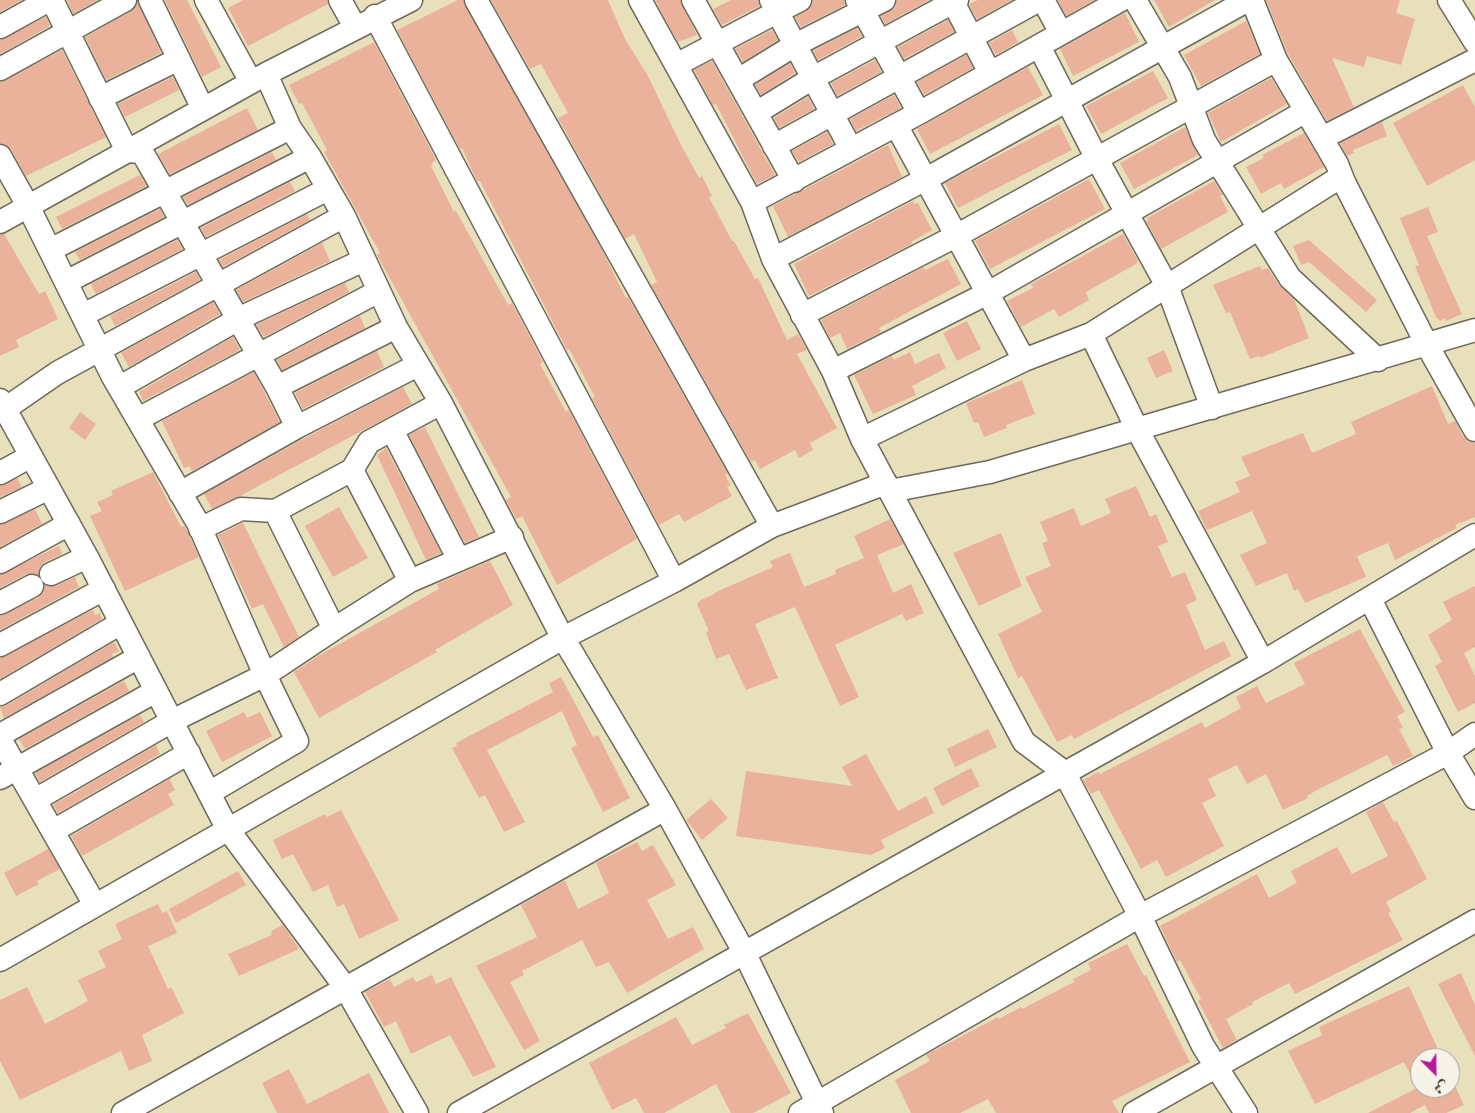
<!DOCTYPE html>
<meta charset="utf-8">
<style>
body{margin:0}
#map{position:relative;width:1475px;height:1113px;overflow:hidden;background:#e8e0bb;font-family:"Sorts Mill Goudy",Amiri,serif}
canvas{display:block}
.north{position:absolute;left:1410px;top:1048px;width:50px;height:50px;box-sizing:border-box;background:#f7f3e8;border:1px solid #a5a39c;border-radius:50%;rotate:157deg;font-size:14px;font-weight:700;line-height:20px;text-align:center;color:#2b2b2b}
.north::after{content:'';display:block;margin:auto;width:18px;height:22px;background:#b5179e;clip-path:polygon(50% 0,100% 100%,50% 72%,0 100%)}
</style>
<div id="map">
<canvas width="1475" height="1113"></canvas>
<div class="north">ش</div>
</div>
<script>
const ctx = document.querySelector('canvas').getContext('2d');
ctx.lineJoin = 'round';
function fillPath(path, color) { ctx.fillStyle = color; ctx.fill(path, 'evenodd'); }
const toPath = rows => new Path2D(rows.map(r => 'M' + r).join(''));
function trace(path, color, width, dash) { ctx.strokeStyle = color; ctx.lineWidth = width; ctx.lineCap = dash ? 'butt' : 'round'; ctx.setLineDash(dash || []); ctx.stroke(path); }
fillPath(toPath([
 [0,0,22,0,0,12],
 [67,0,98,0,73,14],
 [165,0,187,0,221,67,202,77],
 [243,0,327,0,328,4,248,46,228,8],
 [458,0,463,0,602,250,626,298,628,297,728,474,725,475,731,485,727,487,732,496,684,522,679,514,659,525,592,398,595,397,569,349,567,350,480,181,477,181,462,148,460,149,397,30],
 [491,0,608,0,625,39,648,76,679,141,699,178,702,176,712,196,709,197,732,241,734,241,755,279,758,278,787,340,798,334,807,350,797,354,837,428,810,443,813,450,799,458,795,450,760,469,755,460,751,462,651,285,657,282,634,234,625,239,558,118,568,113,541,64,530,69],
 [655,0,680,0,697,35,678,42],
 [731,0,758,0,760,6,722,25,713,9],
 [813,0,844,0,845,5,801,27,795,17,811,7],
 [897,0,929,0,885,24,881,16,895,8],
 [978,0,1012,0,977,19,969,4],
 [1058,0,1094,0,1066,16],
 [1154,0,1215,0,1169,27],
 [1266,0,1400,0,1396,13,1415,19,1401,65,1367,56,1364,67,1332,58,1354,107,1327,121,1288,54],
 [138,3,161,53,106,80,85,37,131,11],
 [1125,13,1139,42,1073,76,1060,49],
 [46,17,50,26,0,54,0,40],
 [948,20,954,32,904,59,898,47],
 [1246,21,1260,54,1201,86,1184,55],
 [857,28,862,36,818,60,813,51],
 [772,30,778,40,743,62,735,49],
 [1012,30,1018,42,996,55,989,43],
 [374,42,436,160,432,163,433,165,431,166,454,212,456,211,508,305,512,303,543,362,540,364,566,412,569,410,637,539,557,585,522,516,516,519,513,513,506,500,511,497,377,255,380,253,324,152,327,150,302,103,299,104,289,85],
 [62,50,106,137,26,176,11,149,0,143,0,82],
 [966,55,973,68,924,95,917,82],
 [875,60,881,72,837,96,831,83],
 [712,61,775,175,757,184,716,104,713,105,694,70],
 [790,63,795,73,761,95,755,85],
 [1028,67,1043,95,930,154,917,129],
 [1153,71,1168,98,1101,134,1086,106],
 [173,77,179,90,125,117,118,104],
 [1271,78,1287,104,1221,142,1208,113],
 [1463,85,1475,107,1475,160,1427,186,1393,123],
 [894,95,901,108,856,131,850,119],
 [808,97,814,109,779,128,774,118],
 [247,108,258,130,170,174,158,154],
 [1382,122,1387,136,1353,150,1354,153,1347,156,1340,143],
 [1059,124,1072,150,958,208,945,183],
 [1185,127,1198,155,1134,189,1120,163],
 [827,132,833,144,799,162,792,151],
 [1304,133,1324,167,1284,189,1281,183,1261,194,1246,167,1264,158,1262,155],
 [888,145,902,177,788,237,773,206],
 [272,152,276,160,188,205,183,197],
 [140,175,147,186,62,229,56,217],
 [1089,179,1105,209,990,269,975,241],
 [1214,181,1223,195,1220,196,1228,212,1161,249,1146,221,1148,220,1147,218],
 [290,182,295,191,206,237,201,228],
 [913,201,914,204,918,203,932,230,911,242,912,244,809,296,794,264],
 [1428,207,1438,232,1427,236,1462,314,1446,321,1445,318,1440,321,1436,317,1415,266,1419,265,1400,218],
 [160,209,164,217,80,260,75,252],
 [307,214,310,220,223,267,219,260],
 [4,234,39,294,45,291,58,319,16,340,19,347,0,356,0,235],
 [1123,234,1138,261,1136,264,1086,292,1089,300,1059,317,1054,309,1021,327,1007,301,1033,288,1031,284],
 [177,240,183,249,96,294,91,284],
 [1309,240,1377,300,1366,312,1309,262,1301,265,1293,246],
 [322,243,330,261,243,302,236,290],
 [948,259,961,284,879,328,881,332,847,349,840,333,830,338,821,320,924,267,925,270],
 [1260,266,1262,270,1268,268,1279,285,1294,299,1309,338,1260,358,1259,356,1250,359,1230,312,1226,313,1213,285],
 [196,272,200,280,115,326,110,316],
 [345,283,349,292,264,337,256,325],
 [213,302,220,314,129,367,121,353],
 [360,316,365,328,282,370,277,360],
 [967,321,981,349,957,361,943,333],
 [233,337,240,350,143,401,139,392],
 [1164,350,1173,371,1156,378,1147,358],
 [377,351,384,367,303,409,295,393],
 [910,352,915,364,939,353,946,368,912,386,916,395,873,414,854,375,892,356,894,360],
 [254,372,280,422,192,471,189,466,184,468,162,421],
 [1022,380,1035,414,1006,425,1007,428,984,437,978,422,974,423,966,403],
 [1432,386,1448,424,1455,421,1462,435,1468,441,1475,443,1475,517,1455,525,1457,528,1395,560,1388,543,1357,556,1366,577,1305,603,1298,589,1294,591,1287,573,1256,586,1240,555,1267,543,1252,511,1207,530,1198,511,1240,492,1235,482,1250,476,1241,457,1303,433,1312,453,1356,434,1351,422],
 [403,387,412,404,240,496,212,509,204,494,303,439],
 [80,412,96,424,85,440,69,428],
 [425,427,479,537,465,543,409,435],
 [386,448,441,553,426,560,377,455],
 [153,472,181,527,184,526,187,531,199,557,125,591,90,516,102,511,97,502,113,495,111,491],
 [17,478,22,487,0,497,0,486],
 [1136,486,1150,517,1156,514,1168,542,1158,546,1172,577,1185,572,1197,600,1186,605,1205,650,1224,641,1231,656,1074,739,1072,735,1057,742,1022,676,1018,678,998,634,1042,612,1025,577,1051,566,1042,543,1048,541,1040,522,1074,508,1081,526,1111,513,1105,499],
 [339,507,368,558,333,577,305,526],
 [35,509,42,524,0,547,0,525],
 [890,519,904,544,877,555,893,593,911,584,924,613,906,621,902,614,835,645,859,697,840,706,795,607,755,624,778,678,746,690,729,654,716,659,706,632,709,631,697,604,699,601,714,594,714,593,773,567,770,561,790,553,804,587,836,574,835,570,864,558,854,536],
 [243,523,299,637,284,647,263,604,252,609,218,535],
 [1001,533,1022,586,979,606,953,553],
 [59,546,62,554,45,562,40,567,38,575,26,574,0,588,0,575],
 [490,561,513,605,435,650,437,652,319,718,294,672,318,656,439,589,437,584],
 [75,577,79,587,0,630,0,616,38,598,43,593,45,585,56,586],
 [1475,586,1475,647,1464,653,1475,676,1475,703,1458,712,1435,666,1442,662,1428,635,1452,620,1443,602],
 [93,610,95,615,100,613,102,619,0,679,0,658],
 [1360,629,1405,712,1397,716,1403,728,1399,729,1413,756,1393,766,1387,755,1317,790,1307,796,1308,798,1283,810,1266,774,1247,784,1237,765,1208,779,1216,796,1202,803,1224,846,1166,877,1157,860,1141,869,1099,790,1091,794,1083,780,1098,772,1100,774,1202,722,1205,728,1241,708,1236,697,1257,686,1266,703,1305,684,1294,663],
 [114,642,119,651,112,654,113,657,4,718,0,707,7,705],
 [561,677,593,737,598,735,630,798,603,812,571,748,577,745,562,711,487,750,525,822,504,832,485,795,479,798,452,748,457,746,456,743,553,692,549,683],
 [124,681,129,691,25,749,19,739],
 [244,712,247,718,260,712,272,736,222,762,206,731],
 [140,715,144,722,40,782,35,773],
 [988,729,997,747,955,767,947,749],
 [156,745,160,754,58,813,53,805],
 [866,754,898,811,926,796,934,813,881,840,885,848,871,855,736,836,746,771,852,786,842,767],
 [971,768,980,786,942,806,933,788],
 [173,777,170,780,175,790,168,794,174,805,82,856,71,836],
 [711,799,728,818,702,840,686,820],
 [1383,802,1394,822,1397,821,1427,879,1386,902,1391,912,1388,913,1403,940,1295,994,1289,983,1252,1002,1253,1004,1226,1019,1237,1040,1223,1048,1198,1001,1201,999,1180,960,1177,962,1160,926,1257,874,1269,898,1297,883,1291,871,1337,847,1352,874,1388,856,1366,812],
 [341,810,399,920,359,939,344,904,337,907,328,885,313,892,293,854,282,859,273,840,325,814,327,817],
 [637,842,642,851,653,845,676,885,647,900,668,939,693,927,704,949,627,993,609,962,596,967,582,940,522,971,524,975,510,982,540,1041,524,1050,476,966,537,937,521,905,558,884,565,881,578,909,609,893,596,863],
 [48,849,60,869,37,881,39,884,16,896,4,873],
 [238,871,246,885,176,923,169,909],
 [158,904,162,913,167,911,177,933,148,946,168,989,171,987,184,1013,142,1035,152,1061,129,1071,121,1051,20,1100,0,1061,0,1000,27,987,45,1024,88,1001,78,980,106,967,98,951,122,939,115,924],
 [283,925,299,949,239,976,228,954,272,935,271,931],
 [1127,944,1144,976,1146,975,1190,1062,1112,1101,1119,1113,996,1113,988,1099,960,1113,911,1113,895,1080,930,1061,926,1055,998,1017,999,1019,1021,1007,1022,1009,1074,982,1073,979,1091,970,1088,963],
 [1461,973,1475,1005,1475,1056,1438,984],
 [432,975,436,984,451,977,496,1067,473,1077,450,1035,411,1054,396,1021,384,1027,365,992,390,979,394,987,413,977,416,982],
 [1409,986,1442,1058,1420,1058,1420,1088,1450,1088,1450,1075,1464,1105,1446,1113,1429,1113,1425,1105,1410,1113,1368,1113,1417,1088,1404,1062,1315,1104,1288,1051,1322,1035,1319,1027],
 [748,1013,791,1093,753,1113,731,1113,716,1084,664,1113,644,1113,636,1098,612,1110,589,1063,676,1017,692,1045,726,1028,724,1025],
 [289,1069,307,1104,369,1073,389,1113,277,1113,262,1083]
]), '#eab29a');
const minor = toPath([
 [52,0,127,151,142,152,277,387],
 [150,0,203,109],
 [206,0,251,82],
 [340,0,355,27],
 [476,0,772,526],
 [640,0,752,202,773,259,833,371,862,439,1024,742,1064,772,1140,916,1203,1046,1246,1113],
 [693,0,794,181],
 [771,0,851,149],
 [857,0,919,113],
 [952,0,990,73],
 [1043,0,1061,33],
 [1135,0,1180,77,1204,140,1290,278,1378,360],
 [1252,0,1276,60,1337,164,1344,182],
 [1449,0,1475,42],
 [375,16,674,581],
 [0,27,49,0],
 [1039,46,1097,159,1167,286,1212,408],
 [676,65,800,0],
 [0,69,125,0],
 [266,74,290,128,310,157,344,216,396,327,441,403,559,631,665,809,744,952,822,1113],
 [738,80,795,45,884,0],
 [100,98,179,59],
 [756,113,813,78,957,0],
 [896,125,1024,360],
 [1322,138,1475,60],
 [774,146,1039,0],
 [0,156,28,206,113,377,199,525,265,675,334,629],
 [752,202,919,113,1121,0],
 [0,222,266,74,411,0],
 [50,250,290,128],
 [773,259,926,179,1248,0],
 [66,282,310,157],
 [83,315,328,189],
 [802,315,956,236,1276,60],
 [1091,334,1137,429,1263,662],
 [833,371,988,293,1306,111],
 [120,387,242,317,364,260],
 [0,400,87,557,227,828,345,987,417,1113],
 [5,409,57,373,344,216],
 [138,419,379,291],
 [297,427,418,365],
 [392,430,459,560],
 [862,439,1024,360,1091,334,1334,181,1344,182,1427,345,1475,430],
 [352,470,369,442,441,403],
 [0,473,31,456],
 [890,491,990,472,1475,330],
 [180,493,297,427,277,387,396,327],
 [0,512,49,488],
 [200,529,241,509,275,511],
 [0,562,69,524],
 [51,574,87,557],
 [410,581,352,470,275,511,334,629,410,581,512,537],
 [1370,599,1448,753,1475,798],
 [0,603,32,586],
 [0,645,104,589],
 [0,694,121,623],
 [0,735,139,657],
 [0,739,95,905],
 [0,778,156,691],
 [35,800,172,721,265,675,297,741,209,793],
 [53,831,189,753],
 [0,960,563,638,674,581,772,526,886,483],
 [123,1113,665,809],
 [459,1113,1263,662,1475,535],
 [800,1113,1140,916,1448,753,1475,734],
 [1134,1113,1475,921]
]);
trace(minor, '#6d6a5d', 25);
trace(minor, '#fff', 22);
</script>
